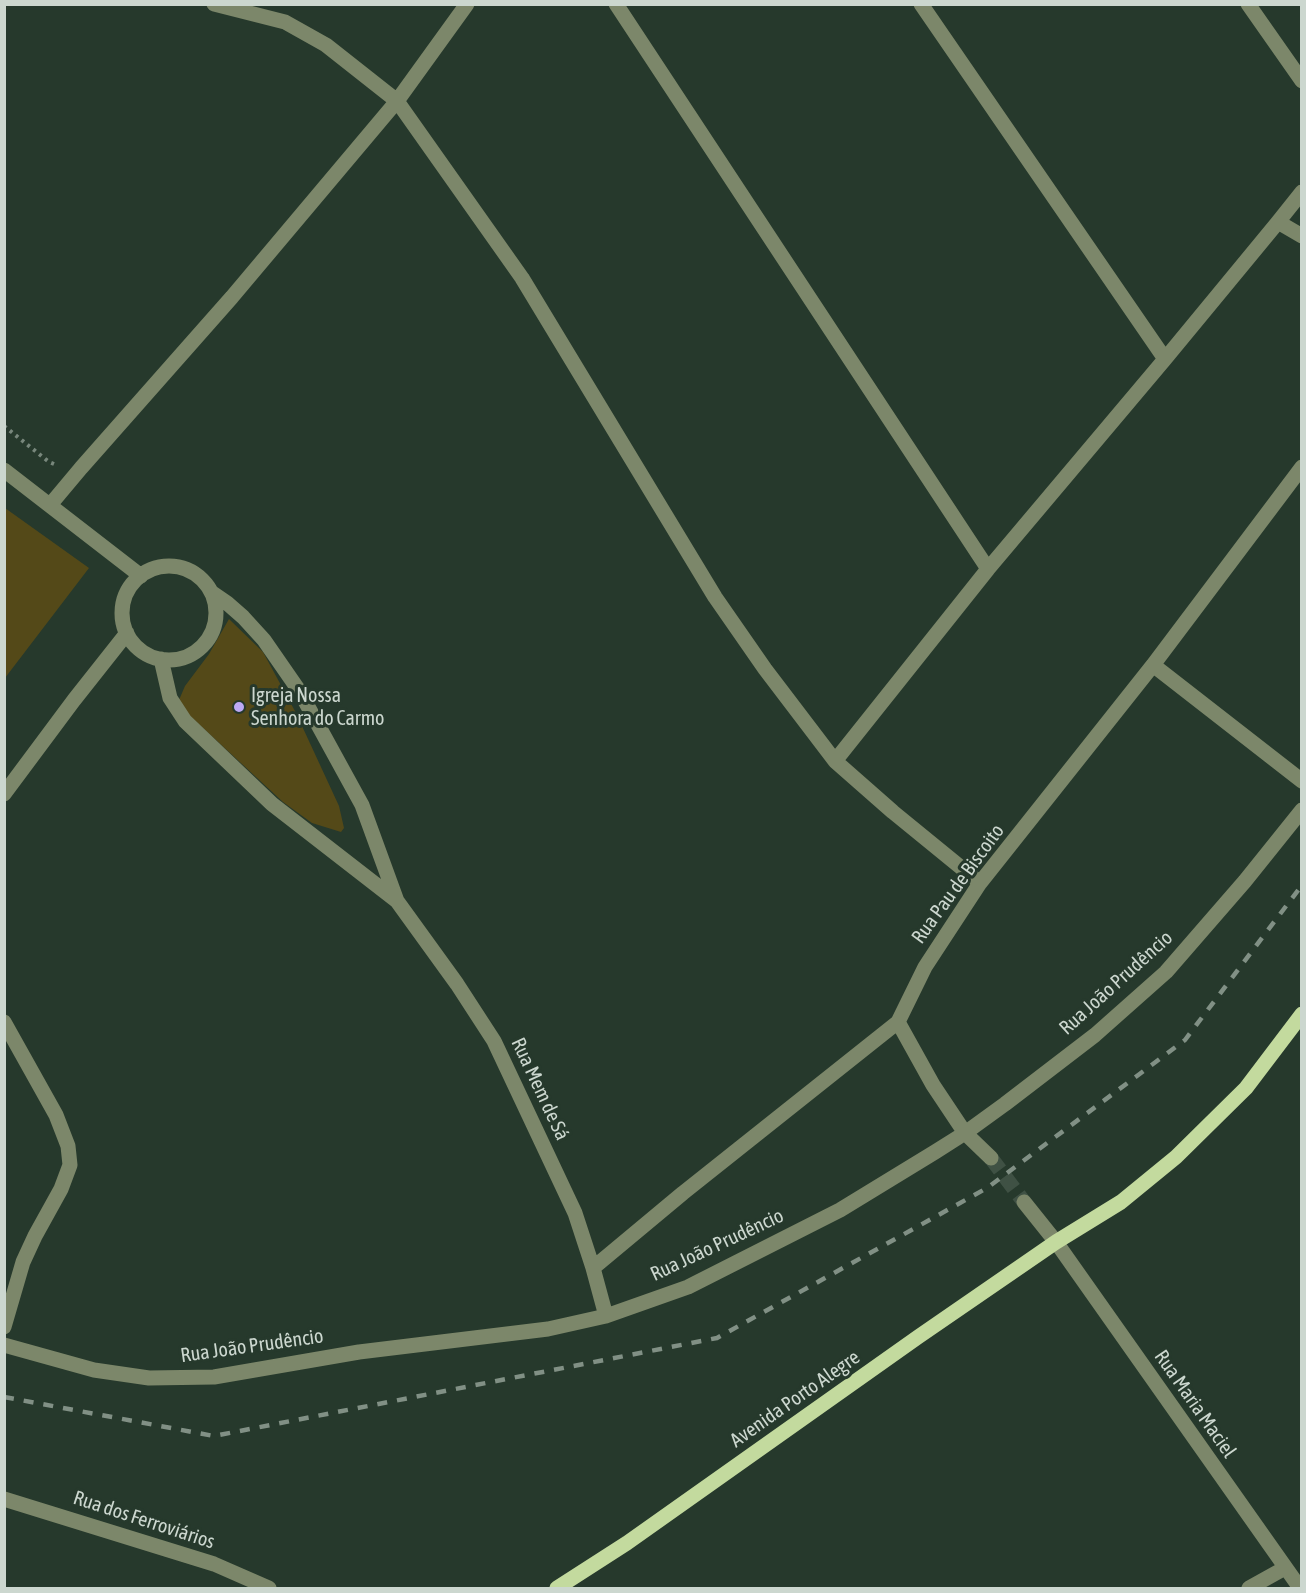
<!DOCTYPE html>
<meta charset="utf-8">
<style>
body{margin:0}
#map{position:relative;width:1306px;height:1593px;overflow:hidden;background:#26392c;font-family:"Asap Condensed",sans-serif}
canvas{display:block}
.frame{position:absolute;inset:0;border:6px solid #ccd7cf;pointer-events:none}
</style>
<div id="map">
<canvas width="1306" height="1593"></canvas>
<div class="frame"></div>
</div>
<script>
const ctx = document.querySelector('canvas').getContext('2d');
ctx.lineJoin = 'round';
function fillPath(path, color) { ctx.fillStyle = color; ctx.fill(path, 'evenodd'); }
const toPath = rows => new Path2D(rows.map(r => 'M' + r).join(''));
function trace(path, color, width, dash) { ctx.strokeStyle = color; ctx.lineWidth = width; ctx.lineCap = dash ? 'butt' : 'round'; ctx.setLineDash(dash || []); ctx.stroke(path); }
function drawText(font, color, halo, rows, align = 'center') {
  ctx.font = font + ' "Asap Condensed",sans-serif'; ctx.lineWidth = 6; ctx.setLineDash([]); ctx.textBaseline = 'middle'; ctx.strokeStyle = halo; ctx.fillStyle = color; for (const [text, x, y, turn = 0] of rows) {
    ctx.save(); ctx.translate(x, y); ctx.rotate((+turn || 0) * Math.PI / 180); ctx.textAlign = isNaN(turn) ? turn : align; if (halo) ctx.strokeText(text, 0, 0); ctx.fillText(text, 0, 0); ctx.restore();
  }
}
fillPath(toPath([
 [5,508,89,568,5,678],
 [229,619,263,652,296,713,339,806,344,828,341,832,312,823,283,802,189,715,179,700,185,686,209,654]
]), '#544918');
trace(toPath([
 [991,1158,1024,1202]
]), '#3f5144', 15, [15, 8]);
trace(toPath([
 [4,426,49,462,54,464]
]), '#78877c', 4, [3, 4.5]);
trace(toPath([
 [214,4,285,22,326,45,397,101,522,278,715,597,765,669,835,761,893,812,980,883],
 [616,4,988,569],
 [921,4,1165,359],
 [1248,4,1302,81],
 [1278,222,1302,236],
 [4,470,141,576],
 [50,505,81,468,232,297,397,101,467,4],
 '122 613a47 47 0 1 1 94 0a47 47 0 1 1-94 0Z',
 [211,592,227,603,243,617,264,640,300,692,362,805,397,901,457,984,494,1041,575,1213,593,1268,606,1316],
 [161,659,170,698,185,721,272,804,397,901],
 [1153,665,1302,781],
 [835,761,988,569,1165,359,1278,222,1302,192],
 [4,794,74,700,127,633],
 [4,1022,56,1115,68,1146,70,1165,61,1189,35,1236,23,1262,4,1327],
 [898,1022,933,1085,965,1133,991,1158],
 [1024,1202,1056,1242,1300,1588],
 [593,1268,683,1193,898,1022,925,967,980,883,1153,665,1302,467],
 [4,1345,94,1370,149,1378,214,1377,359,1352,548,1329,606,1316,688,1287,840,1210,935,1152,965,1133,1005,1104,1095,1035,1166,972,1245,881,1302,810],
 [4,1499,214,1564,269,1588],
 [1249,1588,1285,1568]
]), '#7c876a', 15);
trace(toPath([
 [557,1588,627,1543,918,1337,1056,1242,1121,1202,1176,1157,1246,1088,1302,1014]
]), '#c3da9e', 15);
trace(toPath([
 [4,1397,214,1436,717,1338,987,1188,1185,1040,1302,885]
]), '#819085', 4.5, [10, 10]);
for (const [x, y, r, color] of [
 [239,707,6,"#bda9f5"]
]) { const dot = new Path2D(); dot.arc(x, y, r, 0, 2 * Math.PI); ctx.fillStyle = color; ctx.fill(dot); trace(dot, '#26392c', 2); }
drawText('20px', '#ccd7cf', '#26392c', [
 ["Igreja Nossa",251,696],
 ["Senhora do Carmo",251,719]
], 'left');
drawText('20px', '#ccd7cf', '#26392c', [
 ["Rua Pau de Biscoito",958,884,-54],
 ["Rua João Prudêncio",1116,983,-42],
 ["Rua Mem de Sá",540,1089,65],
 ["Rua João Prudêncio",717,1245,-25],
 ["Rua João Prudêncio",252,1346,-8],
 ["Avenida Porto Alegre",795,1399,-35],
 ["Rua Maria Maciel",1195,1404,55],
 ["Rua dos Ferroviários",144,1520,18]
]);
</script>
